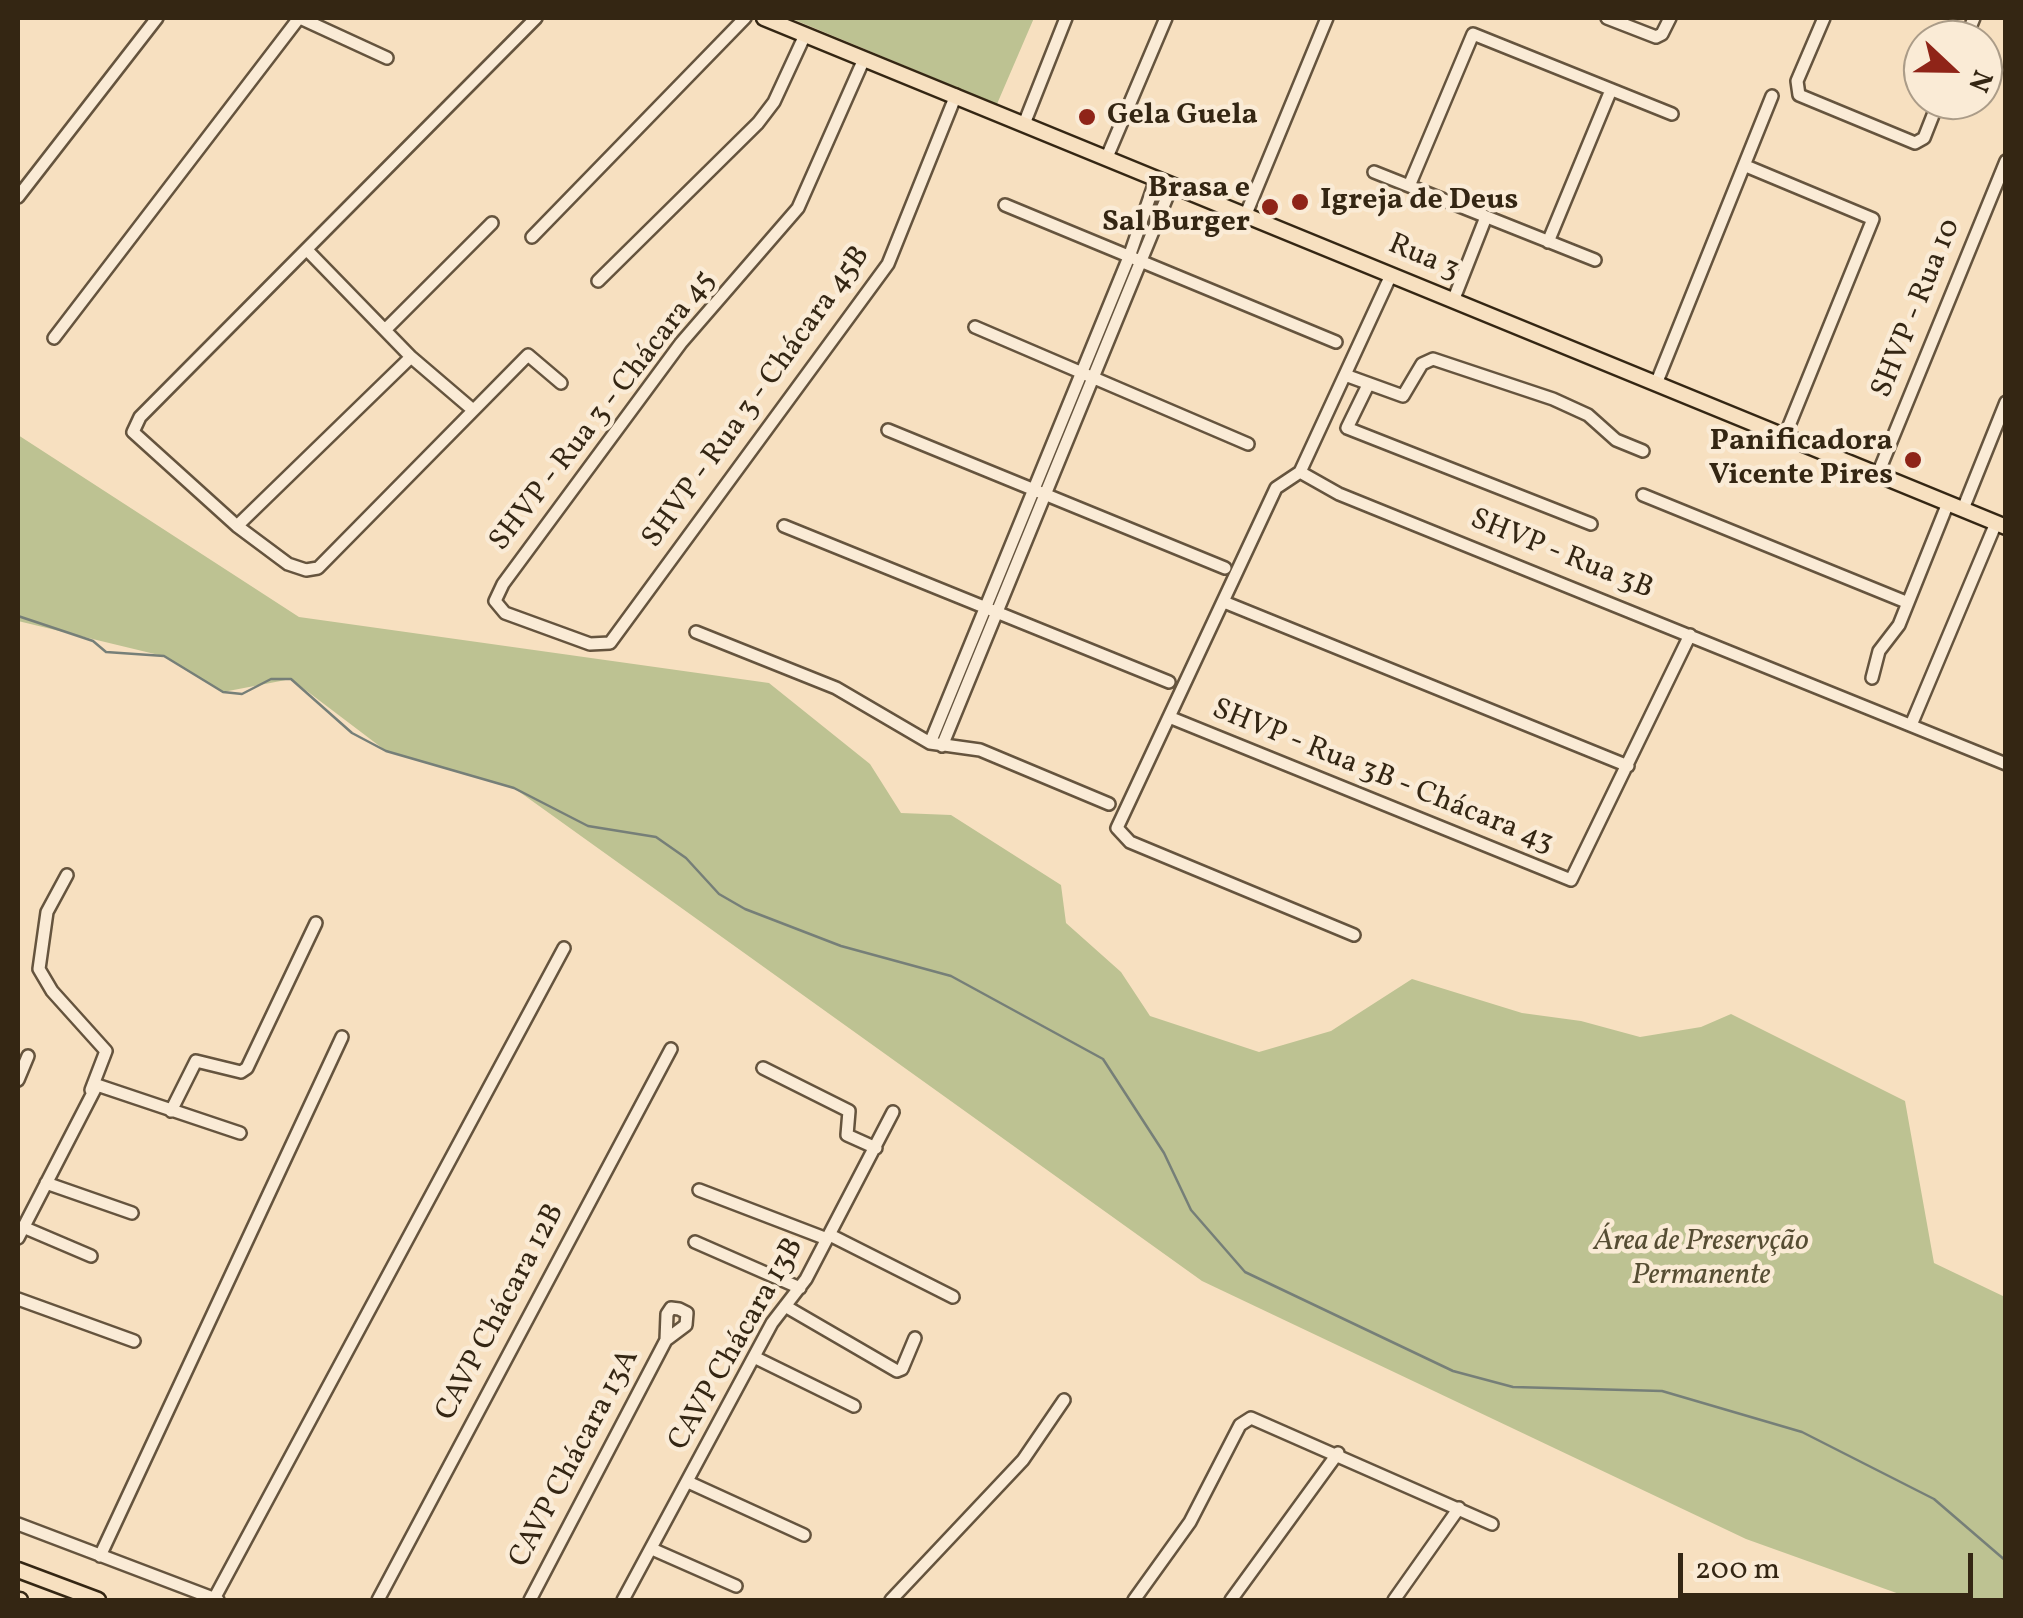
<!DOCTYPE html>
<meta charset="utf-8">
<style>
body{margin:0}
#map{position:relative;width:2023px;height:1618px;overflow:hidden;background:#f7e0c0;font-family:Vollkorn,serif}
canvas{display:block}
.frame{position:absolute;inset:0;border:20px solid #342613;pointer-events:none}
.north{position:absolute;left:1903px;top:20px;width:100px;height:100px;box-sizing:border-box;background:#faebd6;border:2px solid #ab9c88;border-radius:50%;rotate:112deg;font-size:28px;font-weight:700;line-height:40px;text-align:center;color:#342613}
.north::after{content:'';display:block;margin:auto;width:35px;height:45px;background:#8f2418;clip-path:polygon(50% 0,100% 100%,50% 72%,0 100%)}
.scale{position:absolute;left:1678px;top:1553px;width:295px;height:45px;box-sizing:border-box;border:5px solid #342613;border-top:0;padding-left:12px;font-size:30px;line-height:35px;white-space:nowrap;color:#342613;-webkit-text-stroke:8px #faebd6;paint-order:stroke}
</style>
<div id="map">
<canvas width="2023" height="1618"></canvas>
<div class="frame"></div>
<div class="north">N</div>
<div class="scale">200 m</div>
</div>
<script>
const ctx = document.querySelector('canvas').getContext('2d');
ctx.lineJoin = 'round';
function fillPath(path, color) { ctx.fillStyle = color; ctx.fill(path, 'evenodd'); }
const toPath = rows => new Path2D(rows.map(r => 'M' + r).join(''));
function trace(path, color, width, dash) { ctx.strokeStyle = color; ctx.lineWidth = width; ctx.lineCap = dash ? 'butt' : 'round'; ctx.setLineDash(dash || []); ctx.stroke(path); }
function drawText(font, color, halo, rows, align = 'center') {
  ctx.font = font + ' Vollkorn,serif'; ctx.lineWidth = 9; ctx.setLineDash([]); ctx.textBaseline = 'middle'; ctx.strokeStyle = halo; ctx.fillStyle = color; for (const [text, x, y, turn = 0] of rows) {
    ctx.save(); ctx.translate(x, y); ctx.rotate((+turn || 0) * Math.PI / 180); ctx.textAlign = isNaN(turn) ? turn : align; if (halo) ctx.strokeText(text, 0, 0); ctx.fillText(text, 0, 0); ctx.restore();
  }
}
fillPath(toPath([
 [790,18,1034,18,997,104],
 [18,435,299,617,769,683,870,764,901,813,951,815,1061,885,1066,923,1121,972,1150,1016,1259,1052,1331,1031,1412,979,1522,1013,1581,1021,1640,1037,1701,1027,1731,1014,1905,1101,1934,1263,2005,1297,2005,1600,1916,1600,1746,1539,1202,1281,514,788,386,751,291,679,223,692,163,656,18,621]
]), '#bdc292');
trace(toPath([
 [18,616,93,641,106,652,164,656,223,692,242,694,271,679,291,679,352,733,386,751,514,788,588,826,656,837,686,858,719,894,745,909,841,946,951,976,1103,1059,1164,1153,1191,1210,1245,1272,1453,1371,1513,1387,1662,1391,1802,1432,1934,1499,2006,1561]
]), '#767f78', 2.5);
const minor = toPath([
 [300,18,387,58],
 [536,18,140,417,133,432,237,526,288,564,306,570,318,568,528,355,561,383],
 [1607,18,1656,37,1662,34,1670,18],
 [1824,18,1797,81,1799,95,1915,143,1924,138,1939,100],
 [1965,40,1974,18],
 [864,59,798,208,681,343,503,584,495,601,505,613,590,644,610,643,888,264,956,95],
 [1024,124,1066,18],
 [1107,157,1166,18],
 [1746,166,1873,219,1784,438],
 [1374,172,1595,260],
 [1409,186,1473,34,1672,114],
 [18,197,157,18],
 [1005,205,1336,342],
 [1246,214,1327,18],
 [532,237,745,18],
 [1548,242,1611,90],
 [308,251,411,357,473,410],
 [1391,275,1300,472,1339,494,2006,764],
 [598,281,758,123,774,102,805,35],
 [1453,301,1486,217],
 [975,327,1248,444],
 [385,330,492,223],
 [54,338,299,18],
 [1345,375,1403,396,1422,364,1433,359,1553,399,1588,415,1616,440,1643,451],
 [1656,384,1772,96],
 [1368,385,1347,428,1591,524],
 [888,430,1225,568],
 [1300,472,1276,488,1117,828,1130,842,1354,935],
 [1877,476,2006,161],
 [1643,495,1906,602],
 [1963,509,2006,402],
 [237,526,411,357],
 [784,526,1169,682],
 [1224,602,1628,766],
 [696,632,836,688,930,743,980,750,1109,804],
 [1872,678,1879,651,1899,625,1948,503],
 [1169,717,1571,880,1690,635],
 [1911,725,1996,523],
 [930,743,1129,257,1156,179],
 [942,746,1172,185],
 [67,875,47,912,39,969,52,991,106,1051,91,1090],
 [763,1068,849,1111,847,1135,876,1148],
 [18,1080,28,1056],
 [171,1111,196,1061,241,1072,247,1068,316,923],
 [46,1183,132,1213],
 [699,1190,827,1239],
 [23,1227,91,1256],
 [830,1235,953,1297],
 [18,1238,97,1085,240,1133],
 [695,1242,800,1288],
 [18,1299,134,1341],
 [785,1306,897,1371,902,1369,915,1338],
 [754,1357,854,1406],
 [688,1482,804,1535],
 [18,1524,218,1600],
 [652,1549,736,1586],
 [100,1556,342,1037],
 [214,1599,564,948],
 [378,1600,671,1049],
 [530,1600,666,1340,667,1314,671,1308,679,1309,687,1313,686,1325,666,1340],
 [623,1600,772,1323,806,1279,893,1112],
 [891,1600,1023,1460,1064,1400],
 [1134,1600,1190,1522,1240,1425,1251,1418,1492,1524],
 [1231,1600,1338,1453],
 [1394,1600,1459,1508]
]);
const major = toPath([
 [764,18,2006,527],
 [18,1570,98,1600],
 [18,1600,20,1600]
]);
trace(minor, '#65543e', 16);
trace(major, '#342613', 19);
trace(minor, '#faebd6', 11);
trace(major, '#f7e0c0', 14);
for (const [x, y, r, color] of [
 [1087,117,10,"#8f2418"],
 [1300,202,10,"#8f2418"],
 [1270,207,10,"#8f2418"],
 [1913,460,10,"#8f2418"]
]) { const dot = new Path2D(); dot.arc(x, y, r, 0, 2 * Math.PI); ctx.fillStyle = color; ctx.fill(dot); trace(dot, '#faebd6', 4); }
drawText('bold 30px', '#342613', '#faebd6', [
 ["Gela Guela",1107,117],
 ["Brasa e",1250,190,"right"],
 ["Sal Burger",1250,224,"right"],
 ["Igreja de Deus",1320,202],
 ["Panificadora",1893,443,"right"],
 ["Vicente Pires",1893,477,"right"]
], 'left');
drawText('30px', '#342613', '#faebd6', [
 ["Rua 3",1423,259,23],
 ["SHVP - Rua 10",1918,309,-68],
 ["SHVP - Rua 3 - Chácara 45B",758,398,-54],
 ["SHVP - Rua 3 - Chácara 45",604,412,-52],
 ["SHVP - Rua 3B",1561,556,22],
 ["SHVP - Rua 3B - Chácara 43",1382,778,22],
 ["CAVP Chácara 12B",502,1313,-62],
 ["CAVP Chácara 13B",738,1345,-60],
 ["CAVP Chácara 13A",576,1459,-62]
]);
drawText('italic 30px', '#564d33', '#faebd6', [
 ["Área de Preservção",1701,1243],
 ["Permanente",1701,1277]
]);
</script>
